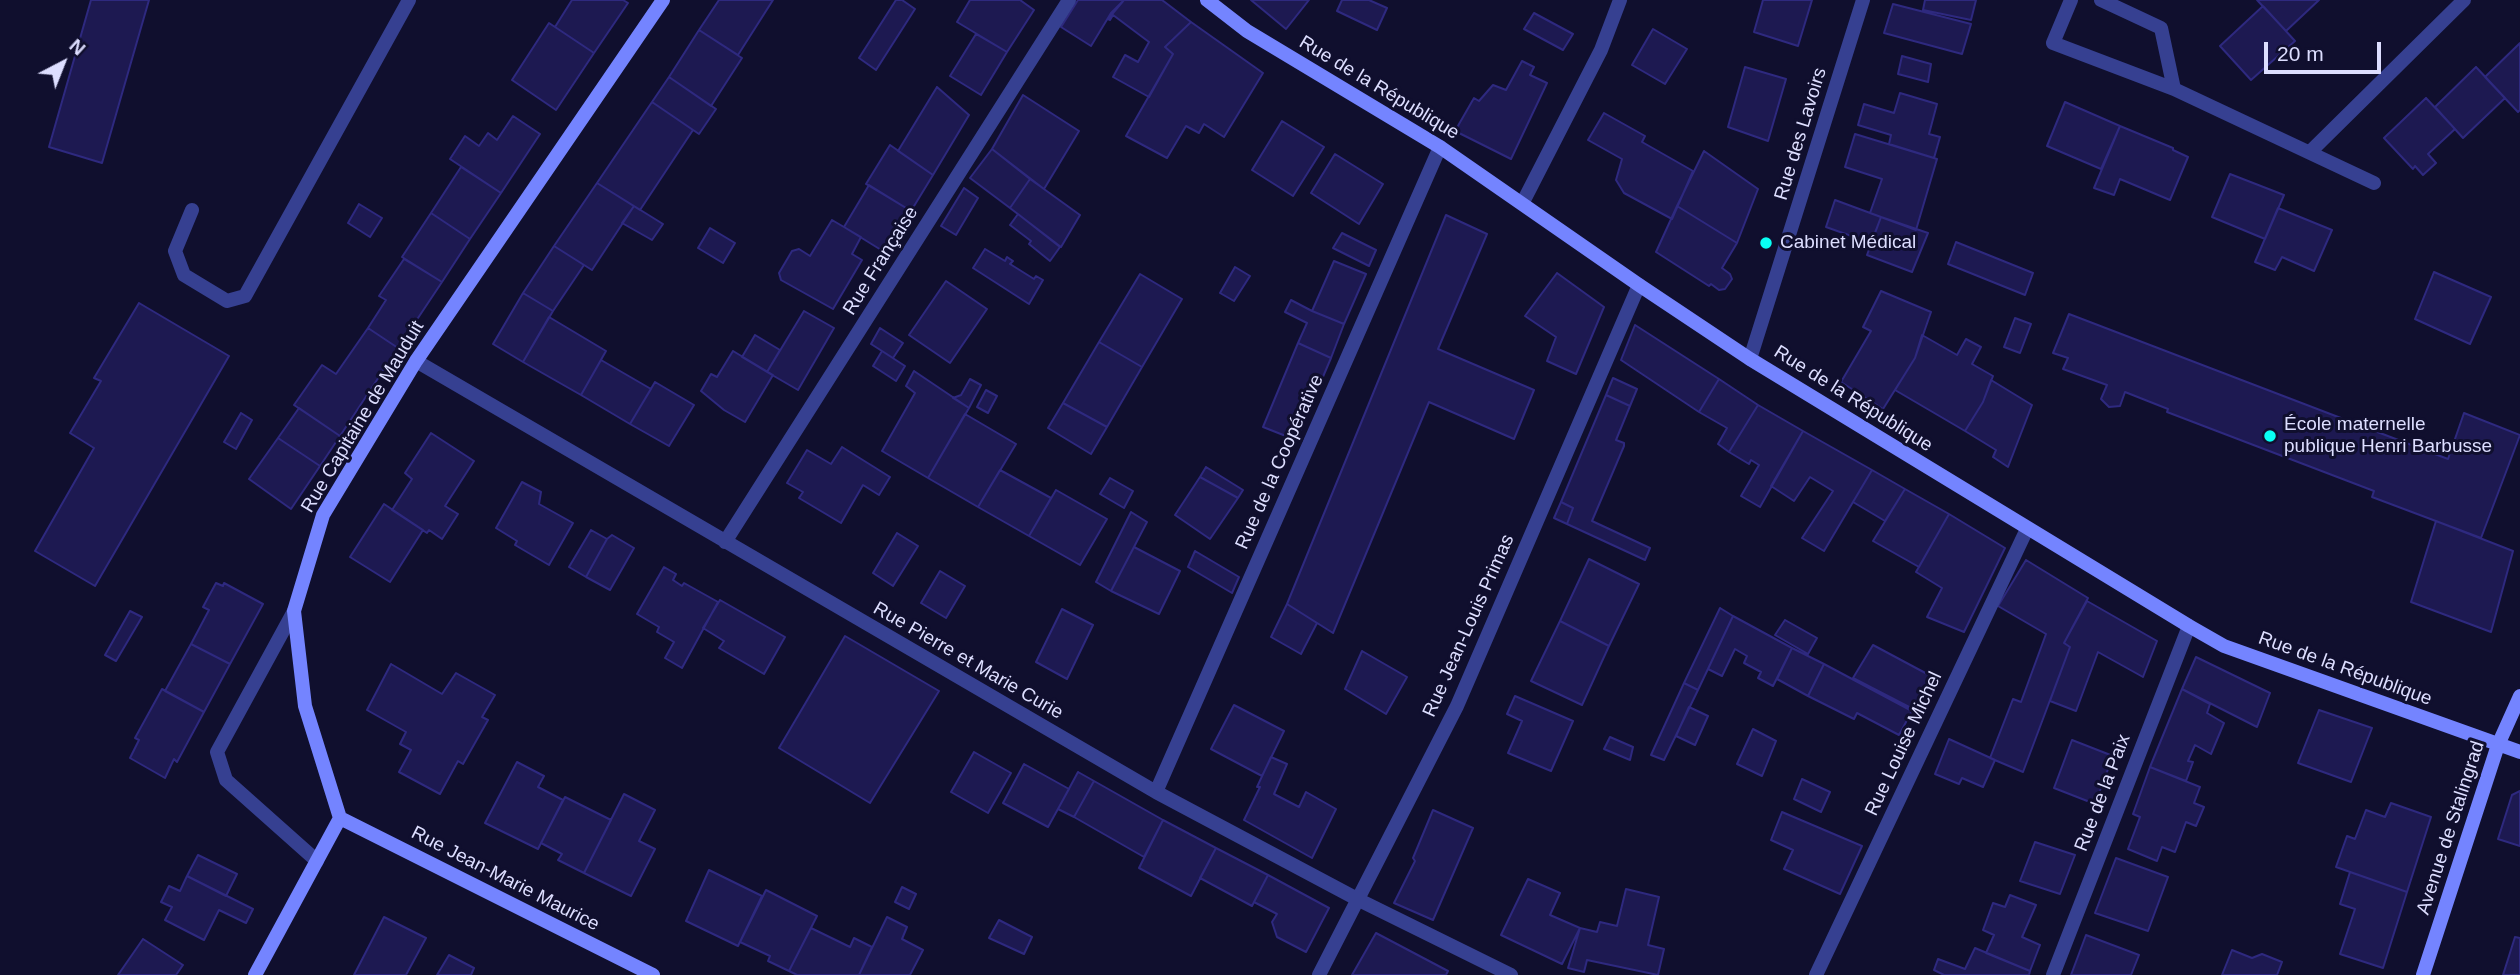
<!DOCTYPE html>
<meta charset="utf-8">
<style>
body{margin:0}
#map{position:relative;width:2520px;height:975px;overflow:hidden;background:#100f2e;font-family:Arial,sans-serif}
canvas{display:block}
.north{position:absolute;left:28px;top:28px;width:70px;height:70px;-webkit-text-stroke:5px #100f2e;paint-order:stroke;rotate:42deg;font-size:19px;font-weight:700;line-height:28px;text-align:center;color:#dddeff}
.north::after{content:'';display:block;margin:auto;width:24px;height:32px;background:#dddeff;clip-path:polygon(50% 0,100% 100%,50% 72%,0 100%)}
.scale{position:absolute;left:2264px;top:42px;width:117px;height:32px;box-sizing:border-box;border:4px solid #dddeff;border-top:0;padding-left:9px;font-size:21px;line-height:24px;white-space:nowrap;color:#dddeff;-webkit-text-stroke:5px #100f2e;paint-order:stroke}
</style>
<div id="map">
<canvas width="2520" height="975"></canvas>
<div class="north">N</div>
<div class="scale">20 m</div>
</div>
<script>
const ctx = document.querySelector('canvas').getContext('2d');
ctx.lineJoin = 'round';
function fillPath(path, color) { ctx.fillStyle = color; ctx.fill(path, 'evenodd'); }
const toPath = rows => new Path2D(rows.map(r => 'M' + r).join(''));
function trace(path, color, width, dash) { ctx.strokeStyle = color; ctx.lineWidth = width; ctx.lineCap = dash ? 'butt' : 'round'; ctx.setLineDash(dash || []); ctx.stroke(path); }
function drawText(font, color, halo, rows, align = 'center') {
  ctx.font = font + ' Arial,sans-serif'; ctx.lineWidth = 6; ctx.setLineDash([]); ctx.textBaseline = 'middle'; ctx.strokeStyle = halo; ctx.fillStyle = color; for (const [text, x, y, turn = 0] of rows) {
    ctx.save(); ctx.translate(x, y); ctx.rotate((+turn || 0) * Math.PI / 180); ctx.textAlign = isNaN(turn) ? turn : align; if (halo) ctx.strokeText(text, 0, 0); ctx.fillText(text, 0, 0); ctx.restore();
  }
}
const building = toPath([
 [91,0,149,0,102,163,49,147,91,0],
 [572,0,623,0,628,3,594,53,555,27,572,0],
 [719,0,773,0,738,55,699,30,719,0],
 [896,0,902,0,915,9,876,70,859,58,896,0],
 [970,0,1020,0,1034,10,1007,52,957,22,970,0],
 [1078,0,1124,0,1111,13,1091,46,1061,27,1078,0],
 [1124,0,1162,0,1191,22,1165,47,1173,54,1149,97,1113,77,1125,55,1138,62,1149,42,1113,15,1110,20,1108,19,1124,0],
 [1251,0,1309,0,1286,29,1251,0],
 [1342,0,1369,0,1387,8,1377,30,1337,11,1342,0],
 [1763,0,1812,0,1798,46,1754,32,1763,0],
 [1925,0,1976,0,1971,20,1923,10,1925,0],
 [2257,0,2319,0,2286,31,2257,0],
 [1893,4,1971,24,1962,54,1884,33,1893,4],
 [2263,6,2295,41,2251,80,2220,46,2263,6],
 [1534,13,1573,34,1563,50,1524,29,1534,13],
 [1191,22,1263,73,1224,137,1204,124,1199,133,1186,126,1167,158,1126,136,1173,54,1165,47,1191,22],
 [549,23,594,53,556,110,512,80,549,23],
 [1653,29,1687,49,1665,84,1632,65,1653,29],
 [699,30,742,58,711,106,669,77,699,30],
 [976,34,1007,52,981,95,950,76,976,34],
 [2520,43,2520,110,2518,112,2485,77,2520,43],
 [1902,56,1931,64,1928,82,1898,74,1902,56],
 [1522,61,1534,67,1530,75,1547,83,1511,159,1455,131,1474,98,1479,101,1493,85,1506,90,1522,61],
 [1745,67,1786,79,1768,141,1728,127,1745,67],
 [2476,67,2505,98,2463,138,2435,107,2476,67],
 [669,77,716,109,699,134,652,102,669,77],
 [937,87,969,115,933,175,898,151,937,87],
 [1900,93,1937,104,1929,134,1940,137,1934,158,1889,144,1891,135,1858,125,1864,104,1894,113,1900,93],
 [1023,95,1079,131,1044,189,992,149,1023,95],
 [2426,98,2455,129,2428,154,2436,163,2423,175,2415,166,2413,169,2384,138,2426,98],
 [652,102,693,130,640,210,597,183,652,102],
 [2065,102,2120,126,2101,169,2047,146,2065,102],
 [1604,113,1645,136,1642,142,1693,171,1672,219,1624,193,1616,180,1622,159,1588,140,1604,113],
 [513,116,540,134,501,193,450,159,465,136,479,146,488,133,497,140,513,116],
 [1282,121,1324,147,1293,196,1252,170,1282,121],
 [2120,126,2173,148,2173,150,2188,157,2170,200,2120,179,2114,195,2094,188,2120,126],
 [1855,134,1937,159,1916,230,1870,213,1882,179,1845,167,1855,134],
 [890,145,933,175,911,211,866,184,890,145],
 [992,149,1030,179,1010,208,970,178,992,149],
 [1704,151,1758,189,1737,243,1677,206,1704,151],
 [1335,154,1383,184,1359,224,1311,193,1335,154],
 [461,167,501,193,470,239,431,213,461,167],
 [2230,174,2284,195,2265,239,2212,217,2230,174],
 [1030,179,1080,215,1061,247,1010,208,1030,179],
 [597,183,634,206,592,270,554,246,597,183],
 [869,185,911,211,886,253,844,227,869,185],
 [964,188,978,198,956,235,941,226,964,188],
 [1835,200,1881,217,1871,243,1826,227,1835,200],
 [359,204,382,218,370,237,348,223,359,204],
 [634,206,663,224,652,240,622,223,634,206],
 [1677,206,1737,243,1722,268,1730,274,1732,279,1725,289,1719,290,1711,284,1709,286,1656,252,1677,206],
 [2278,208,2332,230,2314,271,2282,257,2275,270,2255,262,2278,208],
 [431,213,470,239,442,282,402,257,431,213],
 [1018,214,1060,247,1050,261,1029,244,1031,241,1010,225,1018,214],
 [1446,215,1487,234,1438,349,1534,390,1514,439,1429,402,1333,633,1287,604,1446,215],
 [1881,217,1928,233,1912,272,1867,255,1881,217],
 [832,220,861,237,852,254,862,260,833,309,781,280,779,273,792,251,799,249,810,256,832,220],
 [710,228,735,243,723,263,698,248,710,228],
 [1342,233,1376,250,1369,266,1333,248,1342,233],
 [1956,242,2033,273,2025,295,1948,264,1956,242],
 [554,246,584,265,553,311,523,293,554,246],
 [985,249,1005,261,1007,257,1013,261,1010,264,1034,279,1036,276,1043,280,1029,304,973,268,985,249],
 [404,259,442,282,398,348,368,328,386,300,379,296,404,259],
 [1334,261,1366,274,1344,324,1312,311,1334,261],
 [1235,267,1250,276,1234,301,1220,293,1235,267],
 [2434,272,2491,297,2470,344,2415,319,2434,272],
 [1557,273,1604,307,1576,374,1547,361,1556,337,1525,316,1557,273],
 [1140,274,1182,299,1142,367,1099,342,1140,274],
 [946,281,987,309,950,363,909,335,946,281],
 [1881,291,1931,312,1915,358,1883,409,1841,382,1871,331,1863,327,1881,291],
 [523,293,553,311,523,362,493,344,523,293],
 [1291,300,1312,311,1344,324,1331,358,1298,343,1307,323,1285,312,1291,300],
 [139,303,229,356,95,586,35,551,94,448,70,433,101,381,94,378,139,303],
 [804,311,834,328,798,390,767,372,804,311],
 [2069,314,2448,459,2464,413,2520,435,2481,538,2372,497,2374,491,2167,412,2168,409,2125,392,2120,406,2109,407,2101,399,2107,385,2063,369,2068,358,2053,353,2069,314],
 [549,317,606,351,581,395,523,362,549,317],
 [2015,318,2031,324,2020,353,2004,347,2015,318],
 [1635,325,1719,379,1699,412,1621,360,1635,325],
 [368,328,398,348,340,436,294,405,322,365,336,374,368,328],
 [880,328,903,343,893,358,871,344,880,328],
 [755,335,780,350,767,372,742,357,755,335],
 [1922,335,1957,355,1966,339,1981,347,1972,364,1993,376,1983,402,1965,431,1895,390,1915,358,1922,335],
 [1099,342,1142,367,1107,427,1063,403,1099,342],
 [1298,343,1331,358,1296,440,1263,427,1298,343],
 [733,351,773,375,745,422,724,410,701,391,711,374,717,377,733,351],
 [882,351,905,366,896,381,873,366,882,351],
 [601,360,651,389,630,424,581,395,601,360],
 [914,371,969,408,928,478,882,451,915,393,906,386,914,371],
 [1613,378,1637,389,1630,406,1606,395,1613,378],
 [970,379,981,385,969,408,953,398,961,395,970,379],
 [1719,379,1758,405,1729,452,1718,444,1727,428,1699,412,1719,379],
 [1991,380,2032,405,2008,467,1993,457,1996,450,1965,431,1983,402,1991,380],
 [655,382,694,405,669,446,630,424,655,382],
 [986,390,997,396,988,413,977,407,986,390],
 [1606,395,1630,406,1616,440,1624,443,1624,446,1592,521,1650,548,1645,560,1567,524,1573,508,1561,502,1606,395],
 [1063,403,1107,427,1091,454,1048,428,1063,403],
 [1758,405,1803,431,1760,507,1741,496,1759,465,1751,460,1749,464,1729,452,1758,405],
 [299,408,340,436,320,466,278,438,299,408],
 [241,413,252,420,236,449,224,442,241,413],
 [965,414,1016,444,978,507,928,478,965,414],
 [1803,431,1872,470,1824,551,1802,538,1833,491,1810,477,1794,501,1771,486,1803,431],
 [431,433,474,461,445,506,458,514,442,539,429,530,427,533,392,510,412,479,405,473,431,433],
 [278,438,320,466,291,509,249,479,278,438],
 [842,447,890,477,879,495,863,485,841,523,799,498,803,492,787,483,807,450,831,464,842,447],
 [1206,467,1243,490,1238,498,1200,477,1206,467],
 [1000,470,1051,498,1029,536,978,507,1000,470],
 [1872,470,1905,489,1885,521,1853,502,1872,470],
 [1200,477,1238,498,1210,539,1175,515,1200,477],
 [1110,478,1133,491,1124,508,1100,494,1110,478],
 [522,482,541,492,539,504,573,523,549,565,515,545,517,541,496,528,522,482],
 [1905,489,1949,514,1919,567,1873,541,1905,489],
 [1056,490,1107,519,1080,565,1029,536,1056,490],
 [1561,502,1573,508,1567,524,1554,518,1561,502],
 [384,504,423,530,390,582,350,557,384,504],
 [1131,512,1147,522,1111,591,1096,582,1131,512],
 [1949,514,2005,548,1964,632,1927,617,1942,588,1916,572,1949,514],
 [2436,521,2513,551,2491,632,2411,602,2436,521],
 [591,530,607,539,586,577,569,567,591,530],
 [897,533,918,546,893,586,873,573,897,533],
 [612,535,634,548,610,590,586,577,607,539,612,535],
 [1134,547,1180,571,1159,614,1111,591,1134,547],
 [1195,551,1239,577,1232,593,1188,567,1195,551],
 [1589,559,1639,584,1609,646,1560,621,1589,559],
 [2026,560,2088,598,2064,643,2070,647,2023,772,1990,758,2013,699,2021,702,2046,634,1998,606,2026,560],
 [664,567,676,574,673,580,682,586,684,583,718,602,682,668,665,658,674,642,657,632,659,627,637,614,664,567],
 [940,571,965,586,946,618,921,603,940,571],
 [216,583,223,586,224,583,263,604,230,664,191,644,209,610,203,607,216,583],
 [720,600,785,637,764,674,719,648,724,641,703,628,720,600],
 [2087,601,2157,641,2143,677,2098,652,2076,711,2050,701,2070,647,2064,643,2087,601],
 [1287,604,1317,623,1301,654,1271,637,1287,604],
 [1720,608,1733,616,1698,690,1684,683,1720,608],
 [1062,609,1093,625,1067,679,1036,662,1062,609],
 [130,611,142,617,116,661,105,655,130,611],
 [1733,616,1792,648,1773,686,1758,678,1761,672,1744,663,1747,656,1735,649,1722,676,1708,669,1733,616],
 [1785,620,1817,638,1808,654,1775,635,1785,620],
 [1560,621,1609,646,1582,705,1531,681,1560,621],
 [845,636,939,691,870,803,779,748,845,636],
 [191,644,230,664,204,712,165,691,191,644],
 [1873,645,1931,676,1913,709,1853,678,1873,645],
 [1792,648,1824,664,1808,696,1777,679,1792,648],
 [1362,651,1407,677,1386,714,1345,689,1362,651],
 [2196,657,2270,693,2257,727,2182,689,2196,657],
 [391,664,442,694,456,673,495,695,482,717,488,720,463,764,458,761,440,794,399,772,411,750,400,744,406,732,367,710,391,664],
 [1824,664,1912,711,1899,735,1857,713,1854,719,1808,696,1824,664],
 [1684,683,1698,690,1664,760,1651,755,1684,683],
 [162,689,204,712,177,762,174,759,165,778,130,758,139,740,135,738,162,689],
 [2182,689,2210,704,2207,713,2224,723,2211,754,2195,745,2188,761,2193,762,2186,781,2150,767,2182,689],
 [1515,696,1573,721,1551,771,1508,753,1522,721,1507,714,1515,696],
 [1234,705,1284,731,1262,776,1211,749,1234,705],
 [1689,707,1708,716,1695,745,1676,736,1689,707],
 [2319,710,2372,728,2351,782,2298,763,2319,710],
 [1753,729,1776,741,1762,776,1737,764,1753,729],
 [1610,737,1633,747,1630,760,1604,749,1610,737],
 [1949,739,1995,760,1983,787,1962,778,1959,784,1935,774,1949,739],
 [2072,740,2113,756,2095,804,2054,788,2072,740],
 [974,752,1011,773,988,813,951,792,974,752],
 [1271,757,1287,764,1274,794,1299,807,1306,792,1336,809,1312,858,1244,820,1260,787,1257,787,1271,757],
 [517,762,544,776,538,787,563,800,538,849,485,823,517,762],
 [1024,764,1069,789,1048,827,1003,803,1024,764],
 [2150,767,2200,787,2194,803,2204,807,2196,826,2186,822,2175,852,2162,847,2157,861,2128,849,2140,817,2133,814,2150,767],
 [1078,772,1094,781,1074,817,1058,809,1078,772],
 [1802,779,1830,792,1821,812,1794,799,1802,779],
 [1094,781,1163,820,1144,857,1074,817,1094,781],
 [2520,791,2520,846,2498,839,2512,795,2520,791],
 [624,794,655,810,639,841,655,849,631,896,584,873,624,794],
 [565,797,611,820,584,873,558,860,562,854,541,843,565,797],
 [2391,803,2431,817,2407,892,2336,867,2347,836,2355,839,2366,810,2385,817,2391,803],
 [1433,810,1473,828,1433,920,1394,903,1415,861,1413,858,1433,810],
 [1782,812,1862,846,1840,894,1784,869,1793,850,1771,840,1782,812],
 [1163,820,1216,848,1191,896,1139,868,1163,820],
 [2035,842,2075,855,2060,894,2020,881,2035,842],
 [1216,848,1268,875,1252,906,1200,878,1216,848],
 [198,855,237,874,226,896,187,876,198,855],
 [2116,858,2168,877,2148,931,2095,913,2116,858],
 [709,870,762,896,738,946,686,921,709,870],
 [2350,872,2407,892,2383,968,2340,954,2355,909,2340,904,2350,872],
 [1268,875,1329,908,1306,952,1277,937,1272,922,1277,914,1254,902,1268,875],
 [187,876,253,909,246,923,219,910,204,940,165,920,172,907,161,902,169,886,180,891,187,876],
 [1528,879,1560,893,1550,915,1580,928,1562,964,1501,935,1528,879],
 [902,887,916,894,909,909,895,902,902,887],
 [1626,889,1659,897,1648,945,1664,949,1658,975,1587,960,1584,972,1568,968,1580,928,1597,932,1600,922,1617,926,1626,889],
 [766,890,817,916,789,971,768,961,770,956,740,942,766,890],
 [2010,895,2036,905,2022,937,2040,945,2030,971,1986,953,1994,935,1983,930,1993,903,2005,907,2010,895],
 [384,917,426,938,406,975,354,975,384,917],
 [887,917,907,927,902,939,923,950,910,975,859,975,887,917],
 [999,920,1032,937,1024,954,989,938,999,920],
 [811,928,850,947,854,938,872,947,859,975,797,975,789,971,811,928],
 [1376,933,1448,971,1446,975,1352,975,1376,933],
 [2086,935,2139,955,2131,975,2071,975,2086,935],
 [2515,937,2520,938,2520,975,2503,975,2515,937],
 [143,939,183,965,176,975,118,975,143,939],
 [1975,948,2030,971,2029,975,1944,975,1934,970,1938,959,1965,969,1975,948],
 [2232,950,2252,958,2262,954,2282,962,2277,975,2222,975,2232,950],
 [449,955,474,968,471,975,437,975,449,955]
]);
fillPath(building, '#1d1951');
trace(building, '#2e297f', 2);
trace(toPath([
 [1523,202,1601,50,1620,0],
 [192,210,175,251,184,275,227,301,245,296,409,0]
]), '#364091', 14);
trace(toPath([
 [2071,0,2053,43,2174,89,2374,183],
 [2101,0,2161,28,2174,89],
 [2310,152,2464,0],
 [1750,359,1863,0],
 [416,361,1156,792,1359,900,1511,975],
 [725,542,1069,0],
 [294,611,217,752,226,780,317,861],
 [1156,792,1440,147],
 [1319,975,1457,706,1639,285],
 [1816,975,2027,529],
 [2053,975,2189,626]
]), '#364091', 14);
trace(toPath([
 [1207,0,1247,31,1440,147,1639,285,1750,359,2189,626,2224,646,2520,752],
 [340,818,653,975],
 [255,975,340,818,305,706,294,611,323,515,416,361,663,0],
 [2423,975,2498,745,2520,696]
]), '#7484ff', 14);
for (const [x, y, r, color] of [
 [1766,243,7,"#09fff4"],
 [2270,436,7,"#09fff4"]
]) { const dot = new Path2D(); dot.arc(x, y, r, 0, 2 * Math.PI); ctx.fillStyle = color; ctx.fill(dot); trace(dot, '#100f2e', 2.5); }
drawText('19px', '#dddeff', '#100f2e', [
 ["Rue de la République",1379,88,31],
 ["Rue des Lavoirs",1801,134,-73],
 ["Rue Française",881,261,-58],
 ["Rue de la République",1853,399,32],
 ["Rue Capitaine de Mauduit",363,417,-59],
 ["Rue de la Coopérative",1280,462,-66],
 ["Rue Jean-Louis Primas",1469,626,-66],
 ["Rue Pierre et Marie Curie",968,661,30],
 ["Rue de la République",2345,669,20],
 ["Rue Louise Michel",1904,744,-65],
 ["Rue de la Paix",2103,793,-69],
 ["Avenue de Stalingrad",2451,828,-72],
 ["Rue Jean-Marie Maurice",505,879,27]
]);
drawText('19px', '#dddeff', '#100f2e', [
 ["Cabinet Médical",1780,243],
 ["École maternelle",2284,425],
 ["publique Henri Barbusse",2284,447]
], 'left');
</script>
